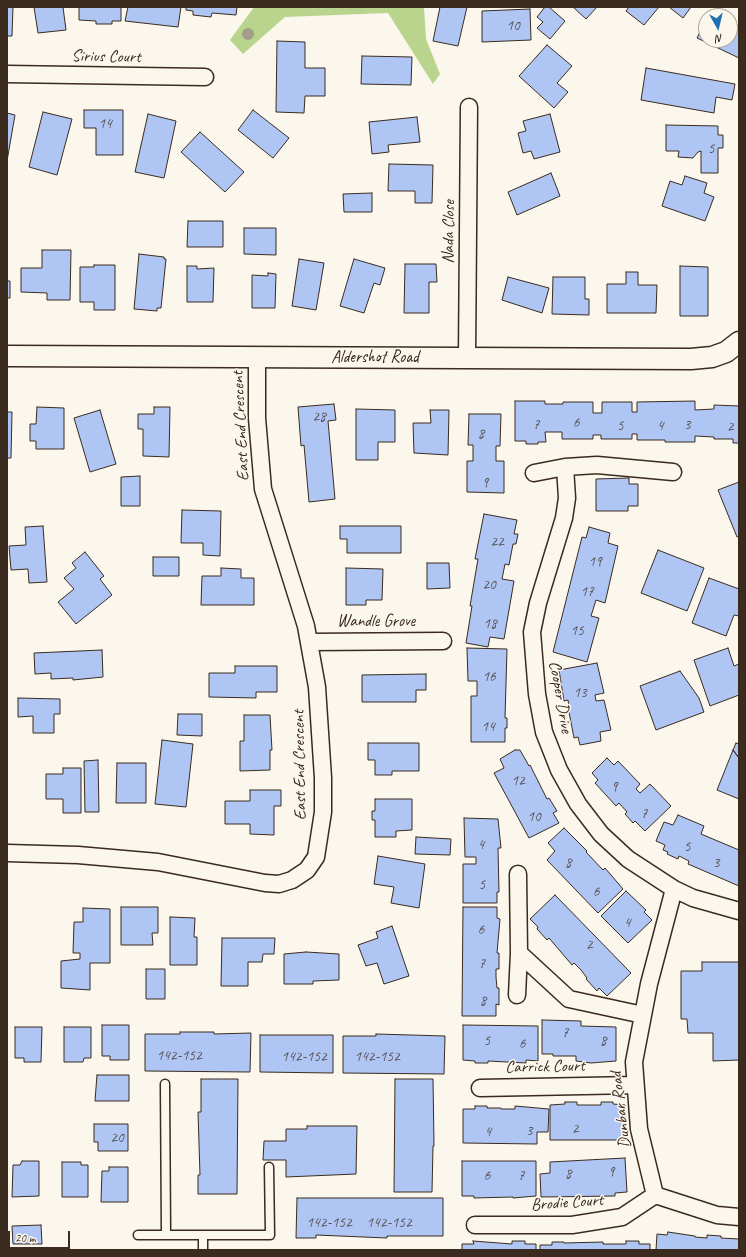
<!DOCTYPE html>
<style>
body{margin:0}
#map{position:relative;width:746px;height:1257px;overflow:hidden;background:#fbf7ec;font-family:Caveat,sans-serif}
canvas{display:block}
.frame{position:absolute;inset:0;border:8px solid #3b2a1e;pointer-events:none}
.north{position:absolute;left:698px;top:8px;width:40px;height:40px;box-sizing:border-box;background:#fbf7ec;border:1px solid #aea59a;border-radius:50%;rotate:172deg;font-size:11px;font-weight:700;line-height:16px;text-align:center;color:#3b2a1e}
.north::after{content:'';display:block;margin:auto;width:14px;height:18px;background:#1f6fb2;clip-path:polygon(50% 0,100% 100%,50% 72%,0 100%)}
.scale{position:absolute;left:8px;top:1231px;width:62px;height:18px;box-sizing:border-box;border:2px solid #3b2a1e;border-top:0;padding-left:5px;font-size:12px;line-height:14px;white-space:nowrap;color:#3b2a1e;-webkit-text-stroke:3px #fbf7ec;paint-order:stroke}
</style>
<div id="map">
<canvas width="746" height="1257"></canvas>
<div class="frame"></div>
<div class="north">N</div>
<div class="scale">20 m</div>
</div>
<script>
const ctx = document.querySelector('canvas').getContext('2d');
ctx.lineJoin = 'round';
function fillPath(path, color) { ctx.fillStyle = color; ctx.fill(path, 'evenodd'); }
const toPath = rows => new Path2D(rows.map(r => 'M' + r).join(''));
function trace(path, color, width, dash) { ctx.strokeStyle = color; ctx.lineWidth = width; ctx.lineCap = dash ? 'butt' : 'round'; ctx.setLineDash(dash || []); ctx.stroke(path); }
function drawText(font, color, halo, rows, align = 'center') {
  ctx.font = font + ' Caveat,sans-serif'; ctx.lineWidth = 3; ctx.setLineDash([]); ctx.textBaseline = 'middle'; ctx.strokeStyle = halo; ctx.fillStyle = color; for (const [text, x, y, turn = 0] of rows) {
    ctx.save(); ctx.translate(x, y); ctx.rotate((+turn || 0) * Math.PI / 180); ctx.textAlign = isNaN(turn) ? turn : align; if (halo) ctx.strokeText(text, 0, 0); ctx.fillText(text, 0, 0); ctx.restore();
  }
}
fillPath(toPath([
 [254,7,424,7,426,39,440,74,433,84,388,13,285,17,243,54,230,40]
]), '#b9d58d');
const building = toPath([
 [7,7,13,7,12,36,7,36,7,7],
 [34,7,63,7,66,30,38,33,34,7],
 [79,7,121,7,121,21,112,21,112,24,96,24,96,21,79,20,79,7],
 [128,7,181,7,178,27,125,21,128,7],
 [186,7,237,7,236,15,212,13,211,17,193,15,193,11,186,10,186,7],
 [440,7,467,7,458,46,433,41,440,7],
 [545,7,549,7,565,21,550,39,537,28,543,22,537,17,545,7],
 [573,7,597,7,586,19,573,7],
 [629,7,659,7,644,25,626,11,629,7],
 [669,7,691,7,683,18,669,7],
 [530,9,531,40,482,42,482,11,530,9],
 [706,20,706,40,730,40,730,21,739,26,739,58,697,38,706,20],
 [277,41,305,42,305,68,325,68,325,96,305,96,304,113,276,112,277,41],
 [547,45,572,66,557,83,568,92,554,108,519,76,547,45],
 [362,56,412,57,411,85,361,84,362,56],
 [646,68,735,84,732,100,716,97,714,113,641,100,646,68],
 [84,110,123,110,123,155,96,155,96,128,84,128,84,110],
 [253,110,289,138,273,158,238,130,253,110],
 [43,112,72,119,57,175,29,167,43,112],
 [7,113,15,115,7,161,7,113],
 [148,114,176,121,164,178,135,172,148,114],
 [550,114,560,152,534,159,531,151,523,153,518,133,526,131,523,121,550,114],
 [417,117,420,142,388,145,389,152,372,154,369,122,417,117],
 [666,125,718,126,718,135,723,135,723,148,718,148,718,173,701,173,701,151,698,152,693,158,678,157,679,151,666,151,666,125],
 [200,132,244,172,225,192,181,152,200,132],
 [389,164,433,165,432,203,415,203,415,191,388,191,389,164],
 [551,173,560,196,517,215,508,192,551,173],
 [685,176,707,183,704,193,714,197,705,221,662,206,670,181,682,185,685,176],
 [372,193,372,212,344,212,343,194,372,193],
 [188,221,223,221,223,247,187,247,188,221],
 [244,228,276,228,276,255,244,254,244,228],
 [42,250,71,250,70,300,47,300,47,293,21,292,21,268,42,268,42,250],
 [139,254,164,257,164,259,166,259,161,308,157,308,157,311,134,309,139,254],
 [299,259,324,263,316,310,292,306,299,259],
 [354,259,385,268,380,285,374,283,364,313,340,306,354,259],
 [405,264,436,264,437,282,429,282,429,313,404,313,405,264],
 [94,265,115,265,115,310,94,310,94,302,80,302,80,267,94,267,94,265],
 [187,266,197,266,197,269,214,268,213,302,187,302,187,266],
 [680,266,708,267,708,316,680,316,680,266],
 [626,272,638,272,638,285,657,285,656,313,607,313,607,284,626,284,626,272],
 [268,273,276,274,275,308,252,308,252,275,268,276,268,273],
 [508,277,549,288,542,313,502,300,508,277],
 [553,277,585,277,585,299,589,299,589,315,552,314,553,277],
 [7,281,10,281,10,298,7,298,7,281],
 [515,401,545,401,545,404,563,404,563,402,593,402,593,413,602,413,602,402,632,402,632,412,637,412,637,402,695,401,695,410,714,409,714,405,739,406,739,443,733,443,733,439,714,439,714,437,695,436,695,442,665,442,665,440,637,440,637,434,632,434,632,439,601,439,601,435,593,435,593,439,562,439,562,432,545,432,546,442,538,442,538,444,526,444,526,441,515,441,515,401],
 [334,404,336,420,328,421,335,499,309,502,304,445,301,446,298,407,334,404],
 [37,407,64,408,64,449,36,449,36,441,30,441,30,424,36,424,37,407],
 [154,407,170,407,169,457,143,456,143,429,138,429,138,414,154,414,154,407],
 [356,409,395,410,395,442,378,442,378,460,356,460,356,409],
 [100,410,116,464,90,472,74,418,100,410],
 [430,410,449,410,448,455,414,453,413,423,431,423,430,410],
 [7,412,12,412,11,458,7,458,7,412],
 [469,414,501,414,500,446,496,446,496,461,504,461,504,493,467,492,467,461,473,461,473,445,468,445,469,414],
 [140,476,140,506,121,506,121,477,140,476],
 [629,478,629,484,638,484,638,506,628,506,628,511,596,511,596,479,629,478],
 [739,482,739,536,737,537,718,490,739,482],
 [182,510,221,511,220,556,203,555,203,543,181,543,182,510],
 [484,514,517,520,514,534,518,534,516,544,513,544,509,565,505,564,502,579,514,581,504,639,490,637,488,647,466,643,472,606,470,606,478,559,475,559,484,514],
 [43,526,47,582,29,583,28,569,11,570,9,546,26,545,25,527,43,526],
 [340,526,401,526,401,553,347,553,347,539,340,539,340,526],
 [589,527,610,533,608,543,618,546,605,603,596,600,591,616,599,618,587,662,553,652,582,537,586,538,589,527],
 [658,550,704,568,687,611,641,593,658,550],
 [85,552,104,576,100,579,112,595,76,624,58,602,74,589,64,578,76,568,72,563,85,552],
 [153,557,179,557,179,576,153,576,153,557],
 [427,563,449,563,450,588,427,589,427,563],
 [221,568,241,569,241,578,254,578,254,605,201,605,202,576,221,576,221,568],
 [346,568,383,569,382,600,366,600,366,605,346,605,346,568],
 [709,578,739,589,739,616,734,615,726,636,692,623,709,578],
 [467,648,507,649,505,718,507,718,507,728,505,728,505,742,471,742,471,696,477,696,477,681,468,681,467,648],
 [728,648,734,666,739,664,739,695,710,706,694,660,728,648],
 [102,650,103,677,73,680,73,678,51,679,51,673,35,674,34,653,102,650],
 [597,663,604,693,595,695,596,701,604,700,611,730,600,732,601,741,580,745,578,737,574,738,568,707,569,707,568,700,564,701,559,670,597,663],
 [235,666,277,666,277,692,256,692,256,698,209,697,209,673,235,673,235,666],
 [680,671,699,698,704,712,656,730,640,686,680,671],
 [426,674,426,690,416,690,416,702,362,702,362,675,426,674],
 [18,698,60,699,60,714,54,714,54,733,33,733,33,716,18,717,18,698],
 [178,714,202,714,202,736,177,735,178,714],
 [244,715,270,715,272,750,270,750,270,770,240,771,240,741,244,741,244,715],
 [162,740,193,744,186,807,155,804,162,740],
 [368,743,419,743,419,771,392,771,392,775,375,775,375,760,368,760,368,743],
 [736,743,739,744,739,758,733,750,736,743],
 [515,750,520,750,529,766,530,765,547,799,549,798,557,811,553,813,559,823,529,838,494,773,504,768,500,759,515,750],
 [733,750,739,758,739,799,717,790,733,750],
 [607,758,614,765,618,761,640,784,636,789,640,793,650,784,671,806,645,831,635,821,633,823,625,814,627,812,619,803,616,806,595,783,598,780,592,773,607,758],
 [98,760,99,812,85,812,84,761,98,760],
 [117,763,146,763,146,803,116,803,117,763],
 [63,768,81,768,81,813,63,813,63,799,46,799,46,774,63,774,63,768],
 [250,790,281,790,281,806,274,806,274,835,250,834,250,824,225,824,225,801,250,801,250,790],
 [375,799,412,799,412,830,396,831,396,837,375,837,375,820,372,820,372,811,375,811,375,799],
 [678,815,704,826,701,834,739,850,739,886,688,864,689,861,679,856,678,859,667,854,668,852,663,850,665,845,656,841,664,822,673,825,678,815],
 [464,818,498,819,501,848,498,848,499,892,497,892,497,903,463,903,463,864,476,864,476,857,465,857,464,818],
 [564,828,587,851,586,852,603,870,605,868,623,889,598,913,547,860,555,851,548,843,564,828],
 [416,837,451,839,450,855,415,854,416,837],
 [378,856,425,864,419,908,391,903,394,887,374,884,378,856],
 [626,891,646,910,644,912,652,920,628,943,601,916,626,891],
 [555,895,631,973,607,996,599,988,597,991,586,979,587,978,581,970,574,963,572,965,549,938,547,940,537,929,538,927,530,919,555,895],
 [121,907,158,907,158,933,152,933,153,945,121,945,121,907],
 [463,907,497,907,497,918,500,919,497,953,499,953,499,969,496,969,496,977,497,988,499,988,499,1005,496,1004,496,1016,462,1016,463,907],
 [83,908,110,909,110,963,90,963,90,990,61,988,61,961,80,959,80,953,73,953,74,922,83,922,83,908],
 [170,917,195,918,194,937,197,937,197,965,170,965,170,917],
 [392,926,409,976,384,984,377,963,366,966,358,945,378,938,376,932,392,926],
 [222,938,275,938,274,954,263,954,262,962,248,962,248,986,221,986,222,938],
 [306,952,339,954,339,980,313,981,313,984,284,984,284,954,306,952],
 [702,962,739,962,739,1060,713,1061,713,1033,688,1033,687,1019,681,1019,681,971,702,971,702,962],
 [146,969,165,969,165,999,146,999,146,969],
 [542,1020,581,1021,581,1026,616,1027,616,1061,591,1063,576,1061,576,1056,553,1056,553,1054,542,1054,542,1020],
 [102,1025,129,1025,129,1060,110,1060,110,1056,102,1056,102,1025],
 [463,1025,538,1026,538,1061,526,1060,526,1063,488,1061,488,1063,475,1063,475,1061,463,1060,463,1025],
 [15,1027,42,1027,41,1062,24,1062,24,1058,15,1058,15,1027],
 [64,1027,91,1027,91,1058,84,1058,83,1062,64,1062,64,1027],
 [180,1032,214,1032,214,1034,251,1033,250,1072,145,1071,145,1034,180,1034,180,1032],
 [376,1034,445,1036,444,1074,343,1073,343,1036,376,1036,376,1034],
 [260,1035,333,1035,333,1073,260,1072,260,1035],
 [97,1075,129,1075,129,1101,95,1101,97,1075],
 [201,1079,238,1079,237,1194,198,1194,198,1175,200,1175,198,1112,201,1112,201,1079],
 [395,1079,433,1079,434,1146,433,1146,432,1192,394,1192,395,1079],
 [565,1102,577,1102,577,1105,601,1105,601,1102,613,1102,613,1104,625,1105,625,1140,550,1140,550,1105,565,1104,565,1102],
 [475,1106,487,1106,487,1108,501,1108,501,1109,515,1109,515,1106,549,1109,548,1132,537,1132,537,1144,463,1143,463,1109,475,1109,475,1106],
 [94,1124,128,1124,128,1151,98,1151,98,1142,94,1142,94,1124],
 [307,1126,357,1126,356,1174,286,1177,286,1160,263,1160,264,1141,286,1141,286,1129,307,1129,307,1126],
 [625,1158,627,1192,615,1193,615,1196,541,1197,540,1174,550,1173,550,1162,625,1158],
 [22,1161,39,1161,39,1196,12,1197,13,1165,20,1165,22,1161],
 [462,1161,536,1161,536,1196,513,1198,513,1197,474,1198,474,1196,462,1196,462,1161],
 [62,1162,81,1162,81,1165,88,1165,88,1197,62,1197,62,1162],
 [109,1167,128,1167,128,1202,101,1202,102,1171,109,1171,109,1167],
 [297,1198,443,1198,443,1236,387,1236,387,1238,316,1235,316,1238,296,1238,297,1198],
 [41,1225,42,1244,13,1244,12,1226,41,1225],
 [668,1232,695,1236,695,1237,707,1238,707,1235,721,1236,721,1238,739,1239,739,1250,656,1250,657,1234,667,1235,668,1232],
 [473,1241,512,1244,512,1241,525,1241,525,1244,536,1244,536,1250,462,1250,462,1244,474,1244,473,1241],
 [626,1241,639,1241,639,1244,650,1244,650,1250,540,1250,540,1245,552,1245,552,1242,564,1242,564,1243,603,1242,603,1244,626,1244,626,1241]
]);
fillPath(building, '#afc6f4');
trace(building, '#3b2a1e', 1);
const service = toPath([
 [165,1084,166,1235],
 [138,1235,270,1235,269,1167],
 [203,1250,203,1235]
]);
const minor = toPath([
 [7,74,205,77],
 [467,358,469,107],
 [565,467,567,498,564,518,538,603,532,632,537,694,544,732,559,770,578,804,601,834,628,859,674,889,693,898,739,911],
 [534,473,565,467,597,465,673,472],
 [310,642,443,641],
 [7,853,78,855,158,862,265,883,279,884,292,880,307,870,316,857,323,812,323,778,317,687,306,626,263,489,257,418,257,358],
 [674,889,649,984,634,1062,639,1129,655,1195,717,1215,739,1217],
 [519,953,569,999,643,1015],
 [517,995,519,953,518,874],
 [480,1088,635,1085],
 [475,1225,572,1225,622,1217,655,1195]
]);
const tertiary = toPath([
 [7,356,691,359,712,357,726,352,739,342]
]);
trace(service, '#3b2a1e', 11);
trace(minor, '#3b2a1e', 19);
trace(tertiary, '#3b2a1e', 23);
trace(service, '#fbf7ec', 8);
trace(minor, '#fbf7ec', 16);
trace(tertiary, '#fbf7ec', 20);
ctx.fillStyle = '#a29e8a';
for (const [x, y] of [
 [248,34]
]) { ctx.beginPath(); ctx.arc(x, y, 6, 0, 2 * Math.PI); ctx.fill(); }
drawText('15px', '#585154', null, [
 ["10",513,26],
 ["14",105,124],
 ["5",711,149],
 ["28",319,417],
 ["6",576,423],
 ["7",536,425],
 ["3",687,425],
 ["5",620,426],
 ["4",660,426],
 ["2",730,427],
 ["8",481,434],
 ["9",485,483],
 ["22",497,542],
 ["19",595,562],
 ["20",489,585],
 ["17",587,592],
 ["18",490,624],
 ["15",577,631],
 ["16",489,677],
 ["13",580,693],
 ["14",488,727],
 ["12",518,781],
 ["9",614,787],
 ["7",644,814],
 ["10",534,817],
 ["4",481,845],
 ["5",687,847],
 ["8",568,863],
 ["3",716,863],
 ["5",482,885],
 ["6",596,892],
 ["4",627,923],
 ["6",481,930],
 ["2",589,945],
 ["7",482,964],
 ["8",483,1001],
 ["7",565,1033],
 ["5",487,1041],
 ["8",603,1041],
 ["6",522,1044],
 ["142-152",179,1056],
 ["142-152",304,1057],
 ["142-152",377,1057],
 ["2",575,1129],
 ["3",529,1131],
 ["4",488,1132],
 ["20",117,1138],
 ["9",611,1172],
 ["8",568,1174],
 ["6",487,1176],
 ["7",521,1176],
 ["142-152",329,1223],
 ["142-152",389,1223]
]);
drawText('17px', '#3b2a1e', '#fbf7ec', [
 ["Sirius Court",106,57,1],
 ["Nada Close",449,232,-89],
 ["Aldershot Road",375,358],
 ["East End Crescent",241,426,-93],
 ["Wandle Grove",376,622],
 ["Cooper Drive",560,697,80],
 ["East End Crescent",300,765,-91],
 ["Carrick Court",545,1067,-1],
 ["Dunbar Road",621,1110,-97],
 ["Brodie Court",567,1203,-4]
]);
</script>
